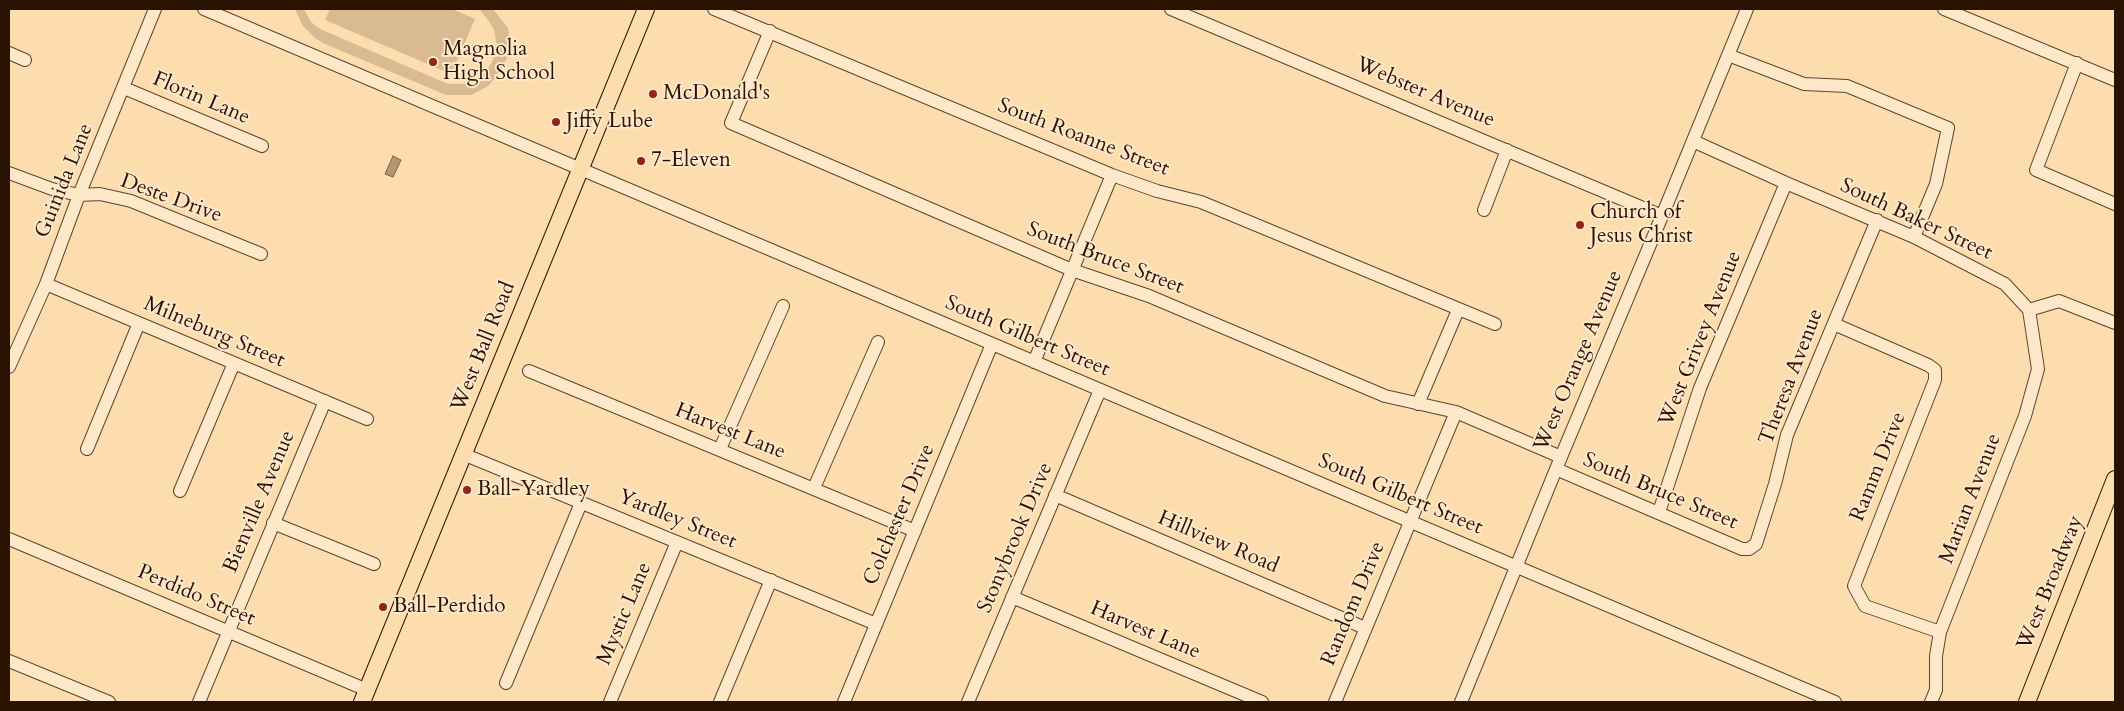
<!DOCTYPE html>
<style>
body{margin:0}
#map{position:relative;width:2124px;height:711px;overflow:hidden;background:#fddcae;font-family:Cardo,serif}
canvas{display:block}
.frame{position:absolute;inset:0;border:10px solid #2a1203;pointer-events:none}
</style>
<div id="map">
<canvas width="2124" height="711"></canvas>
<div class="frame"></div>
</div>
<script>
const ctx = document.querySelector('canvas').getContext('2d');
ctx.lineJoin = 'round';
function fillPath(path, color) { ctx.fillStyle = color; ctx.fill(path, 'evenodd'); }
const toPath = rows => new Path2D(rows.map(r => 'M' + r).join(''));
function trace(path, color, width, dash) { ctx.strokeStyle = color; ctx.lineWidth = width; ctx.lineCap = dash ? 'butt' : 'round'; ctx.setLineDash(dash || []); ctx.stroke(path); }
function drawText(font, color, halo, rows, align = 'center') {
  ctx.font = font + ' Cardo,serif'; ctx.lineWidth = 4; ctx.setLineDash([]); ctx.textBaseline = 'middle'; ctx.strokeStyle = halo; ctx.fillStyle = color; for (const [text, x, y, turn = 0] of rows) {
    ctx.save(); ctx.translate(x, y); ctx.rotate((+turn || 0) * Math.PI / 180); ctx.textAlign = isNaN(turn) ? turn : align; if (halo) ctx.strokeText(text, 0, 0); ctx.fillText(text, 0, 0); ctx.restore();
  }
}
fillPath(toPath([
 [295,9,304,9,311,22,320,29,448,84,462,84,477,79,487,70,493,60,497,45,494,30,488,20,481,11,475,9,493,9,508,28,510,40,507,58,501,71,488,86,471,95,446,95,325,44,316,39,303,26],
 [330,9,452,9,475,19,451,74,325,20]
]), '#d9ba91');
const water = toPath([
 [393,156,401,160,393,177,385,174,393,156]
]);
fillPath(water, '#b59774');
trace(water, '#7d6247', 1);
const minor = toPath([
 [204,9,1835,702],
 [714,9,1112,175,1157,191,1201,202,1495,324],
 [1171,9,1662,216],
 [1944,9,2115,80],
 [770,31,731,123,1072,270,1149,296,1385,396,1456,412,1561,457],
 [9,53,25,60],
 [1728,55,1804,84,1847,86,1948,128,1936,184,1914,237],
 [2077,63,2036,170,2115,204],
 [124,88,262,146],
 [1693,141,1786,183,1914,237,2005,284,2029,310,2059,301,2115,323],
 [9,173,52,189,79,195,100,194,131,201,261,254],
 [1484,210,1507,150],
 [46,284,367,419],
 [1834,324,1928,365,1935,370,1935,380,1854,586,1865,606,1940,632],
 [1034,362,1112,175],
 [9,367,46,284,79,195,155,9],
 [529,371,915,531],
 [1418,404,1458,310],
 [87,449,139,323],
 [720,449,783,306],
 [463,454,876,624],
 [1556,469,1742,549,1749,549,1756,544,1775,484,1787,435,1877,220],
 [814,488,878,342],
 [180,491,234,363],
 [1055,495,1365,628],
 [1659,512,1700,388,1786,183],
 [273,523,374,564],
 [9,539,367,690],
 [1012,597,1262,702],
 [9,661,109,702],
 [506,683,581,503],
 [199,702,325,401],
 [610,702,677,542],
 [720,702,771,580],
 [844,702,992,344],
 [968,702,1100,390],
 [1335,702,1456,412],
 [1461,702,1561,457,1662,216,1747,9],
 [1931,702,1936,690,1936,656,1940,632,2025,416,2038,369,2029,310]
]);
const major = toPath([
 [362,702,646,9],
 [2027,702,2115,479]
]);
trace(minor, '#5f442e', 14);
trace(major, '#2a1203', 18);
trace(minor, '#fee8ca', 12);
trace(major, '#fddcae', 16);
for (const [x, y, r, color] of [
 [433,62,5,"#8f2418"],
 [653,94,5,"#8f2418"],
 [556,122,5,"#8f2418"],
 [641,161,5,"#8f2418"],
 [1580,225,5,"#8f2418"],
 [467,490,5,"#8f2418"],
 [383,607,5,"#8f2418"]
]) { const dot = new Path2D(); dot.arc(x, y, r, 0, 2 * Math.PI); ctx.fillStyle = color; ctx.fill(dot); trace(dot, '#fee8ca', 2); }
drawText('21px', '#2a1203', '#fee8ca', [
 ["Magnolia",443,50],
 ["High School",443,74],
 ["McDonald's",663,94],
 ["Jiffy Lube",566,122],
 ["7-Eleven",651,161],
 ["Church of",1590,213],
 ["Jesus Christ",1590,237],
 ["Ball-Yardley",477,490],
 ["Ball-Perdido",393,607]
], 'left');
drawText('21px', '#2a1203', '#fee8ca', [
 ["Webster Avenue",1425,93,23],
 ["Florin Lane",201,99,23],
 ["South Roanne Street",1083,138,21],
 ["Guinida Lane",65,181,-68],
 ["Deste Drive",171,199,20],
 ["South Baker Street",1916,220,25],
 ["South Bruce Street",1105,259,21],
 ["Milneburg Street",214,333,23],
 ["South Gilbert Street",1027,337,23],
 ["West Grivey Avenue",1701,339,-68],
 ["West Ball Road",484,347,-68],
 ["West Orange Avenue",1579,361,-67],
 ["Theresa Avenue",1792,377,-69],
 ["Harvest Lane",730,432,22],
 ["Ramm Drive",1879,467,-68],
 ["South Bruce Street",1660,492,23],
 ["South Gilbert Street",1400,495,23],
 ["Marian Avenue",1971,499,-69],
 ["Bienville Avenue",260,502,-67],
 ["Colchester Drive",900,515,-67],
 ["Yardley Street",677,520,22],
 ["Stonybrook Drive",1016,538,-67],
 ["Hillview Road",1218,543,23],
 ["West Broadway",2051,583,-68],
 ["Perdido Street",196,596,23],
 ["Random Drive",1354,604,-67],
 ["Mystic Lane",625,614,-67],
 ["Harvest Lane",1145,631,23]
]);
</script>
